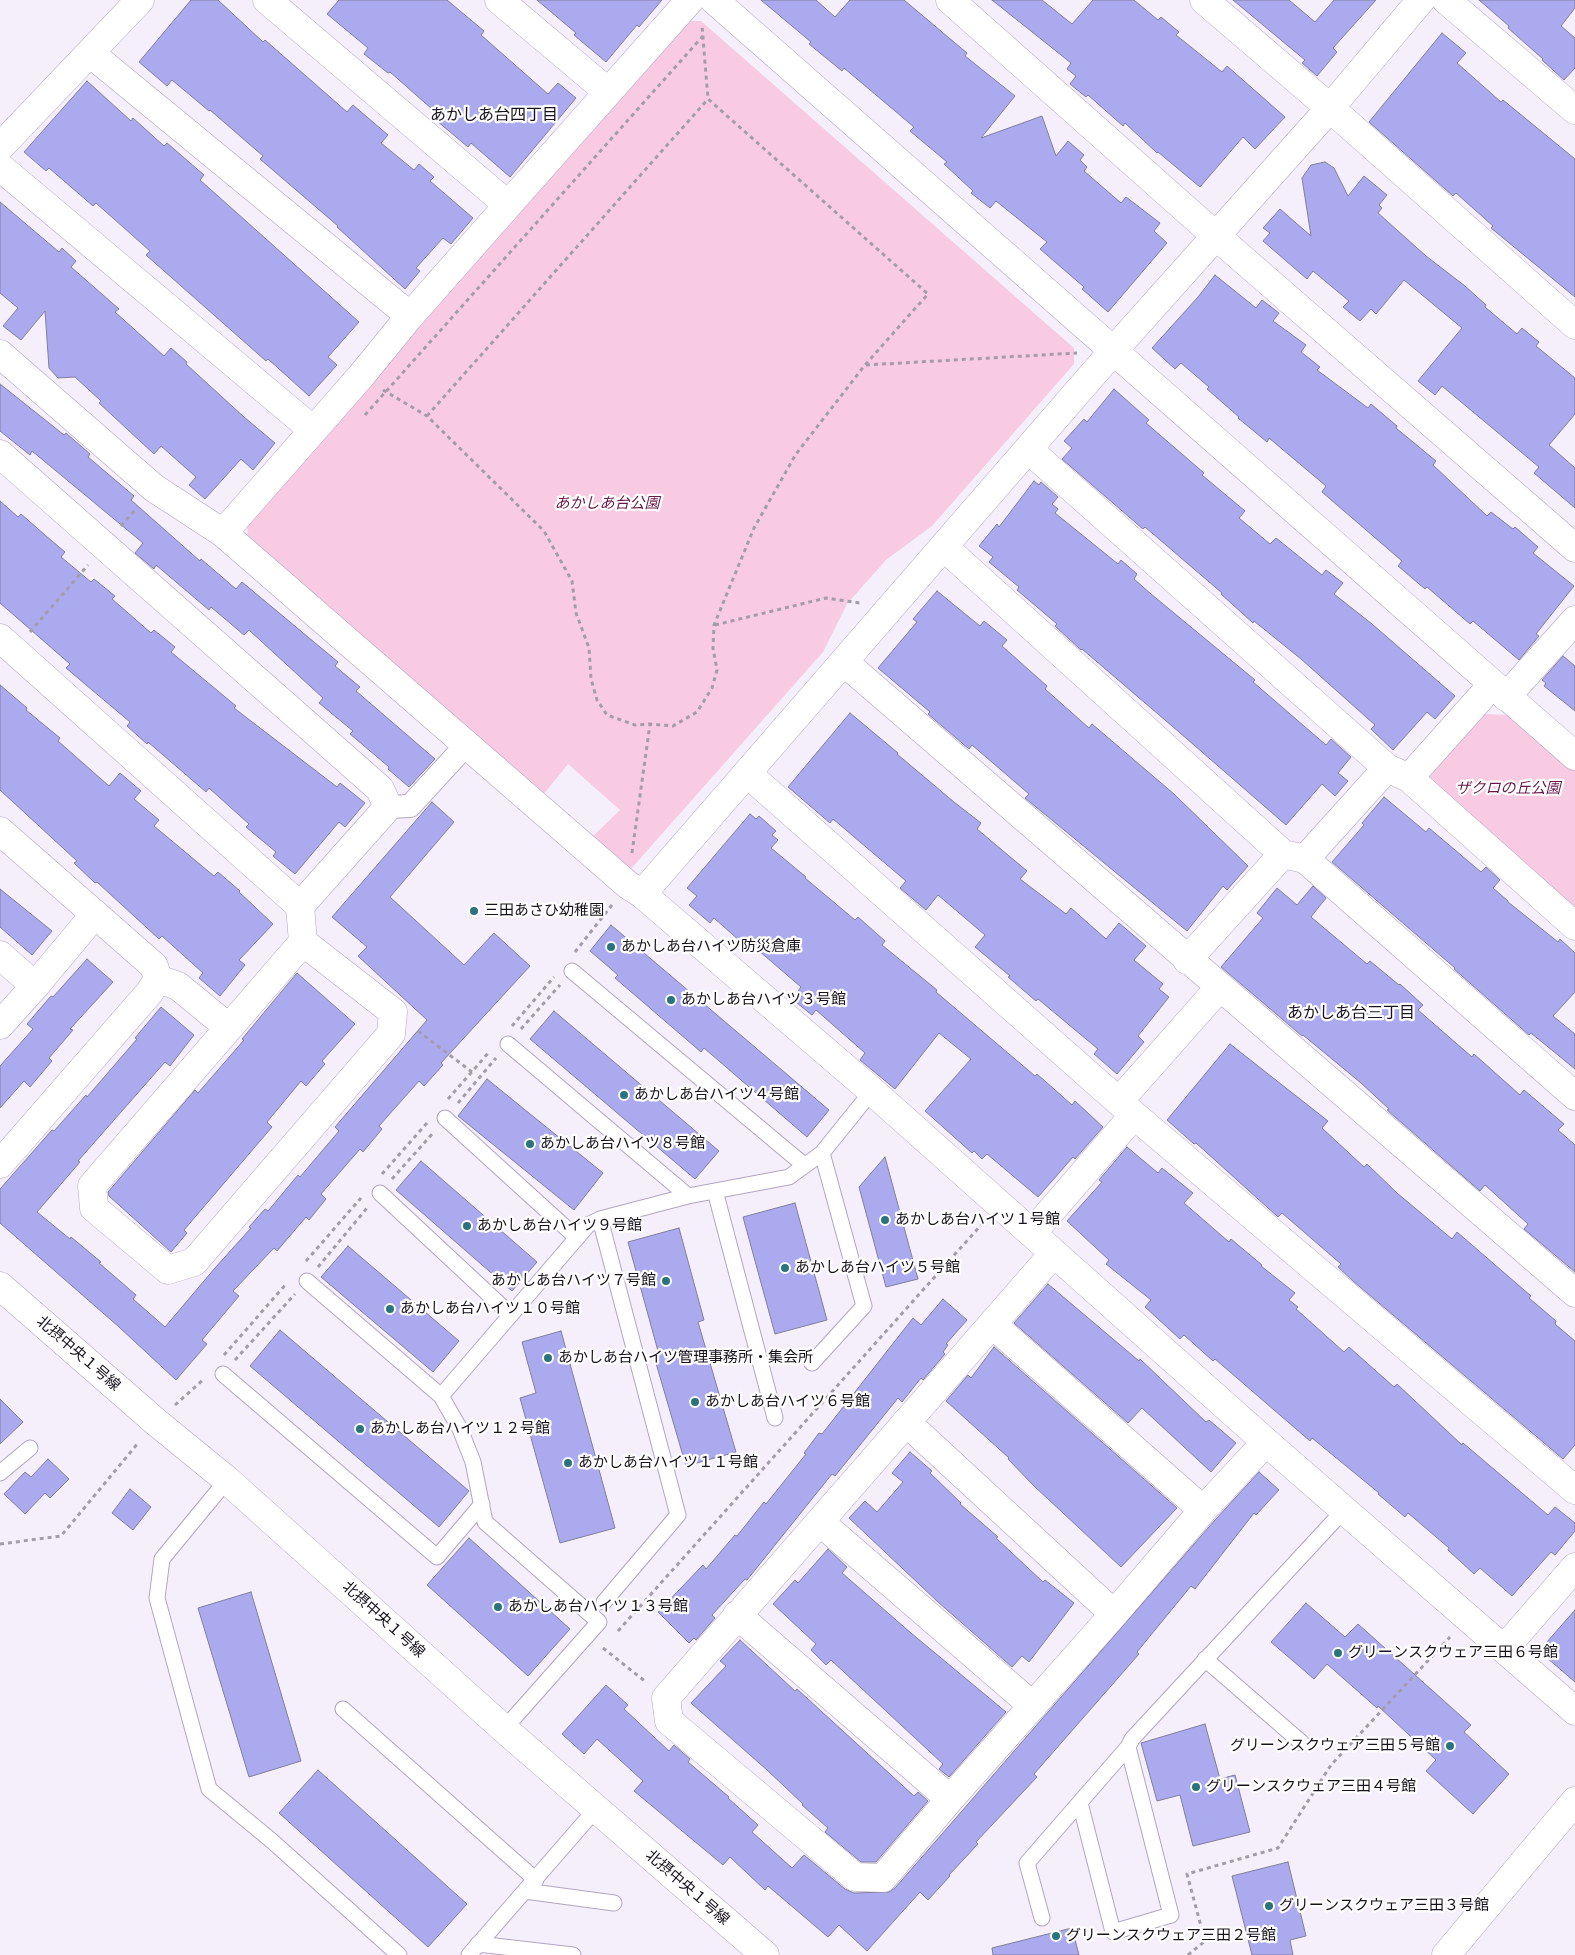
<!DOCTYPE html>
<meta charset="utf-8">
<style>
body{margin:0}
canvas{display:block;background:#f5effc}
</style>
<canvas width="1575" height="1955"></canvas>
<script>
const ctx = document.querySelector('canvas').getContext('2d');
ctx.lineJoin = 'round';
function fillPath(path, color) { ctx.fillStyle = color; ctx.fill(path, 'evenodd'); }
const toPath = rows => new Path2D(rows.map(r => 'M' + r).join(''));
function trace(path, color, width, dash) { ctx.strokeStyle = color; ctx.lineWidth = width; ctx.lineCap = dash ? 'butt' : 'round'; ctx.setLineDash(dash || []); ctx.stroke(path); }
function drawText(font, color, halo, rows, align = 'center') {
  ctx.font = font + ' "Source Serif 4","Noto Sans JP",serif'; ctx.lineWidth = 4.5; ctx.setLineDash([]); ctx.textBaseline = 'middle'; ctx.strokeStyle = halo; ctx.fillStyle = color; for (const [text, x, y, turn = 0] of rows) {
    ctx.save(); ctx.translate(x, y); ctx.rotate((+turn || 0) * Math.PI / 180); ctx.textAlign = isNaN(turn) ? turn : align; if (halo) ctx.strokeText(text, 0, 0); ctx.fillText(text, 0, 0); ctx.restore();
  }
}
fillPath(toPath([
 [686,21,701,21,1074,348,1074,364,932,526,886,560,847,604,823,652,630,870,592,837,620,810,568,764,543,795,248,541,247,522],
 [1484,714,1511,715,1575,771,1575,926,1431,799,1429,775]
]), '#f9cbe3');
const building = toPath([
 [191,0,218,0,263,42,265,40,347,112,353,105,388,135,381,143,414,170,419,164,434,177,430,181,473,218,451,244,443,238,416,268,420,271,405,289,337,227,338,226,260,159,263,156,210,110,209,111,172,80,167,86,139,62,191,0],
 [339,0,447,0,484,31,481,35,548,94,558,83,576,98,510,177,471,143,468,147,437,121,441,117,390,72,388,73,364,54,368,48,327,14,339,0],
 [537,0,662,0,639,27,637,25,606,62,574,35,576,33,537,0],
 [761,0,816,0,835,17,850,0,904,0,967,53,965,56,1015,96,981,138,1042,116,1056,156,1068,141,1084,155,1080,160,1087,167,1084,171,1121,203,1126,197,1160,223,1154,231,1167,243,1108,312,1082,289,1084,287,1040,249,1047,242,996,201,990,208,971,193,973,191,944,164,947,162,910,131,914,127,844,68,842,71,809,44,811,42,761,0],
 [992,0,1042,0,1072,24,1093,0,1134,0,1158,20,1161,17,1179,32,1176,35,1222,72,1227,66,1285,117,1255,149,1243,137,1200,187,1158,152,1157,153,1125,123,1123,126,1088,95,1086,97,1070,84,1076,76,1067,69,1071,63,992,0],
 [1233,0,1289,0,1315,22,1334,0,1376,0,1333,48,1337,52,1317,76,1302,63,1305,60,1233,0],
 [1479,0,1575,0,1575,8,1561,26,1575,38,1575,68,1564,80,1542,60,1543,59,1508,28,1509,26,1479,0],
 [1442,33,1466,53,1457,63,1501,102,1503,100,1575,159,1575,297,1491,228,1493,226,1456,193,1453,196,1369,122,1442,33],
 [87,81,131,121,133,118,164,146,167,143,204,175,200,180,359,322,328,357,337,365,309,396,268,359,266,361,146,255,150,251,96,203,93,206,49,168,46,171,24,152,87,81],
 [1325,162,1334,168,1348,196,1364,176,1387,195,1379,205,1382,208,1378,213,1426,256,1465,286,1486,305,1485,307,1517,334,1522,328,1539,342,1536,346,1575,378,1575,414,1549,445,1575,468,1575,508,1534,473,1539,467,1442,386,1435,395,1418,381,1462,328,1404,280,1376,314,1371,309,1360,321,1343,307,1349,301,1313,271,1307,279,1263,241,1270,233,1263,228,1280,209,1311,236,1302,178,1311,165,1325,162],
 [0,202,59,252,62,248,76,261,71,267,119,309,115,312,164,356,171,348,187,362,186,364,244,417,275,443,253,470,241,459,205,499,189,485,196,477,161,446,154,454,99,403,101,401,75,377,58,378,49,368,45,311,21,340,3,326,18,308,0,293,0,202],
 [1215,275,1256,308,1262,300,1279,313,1273,321,1306,345,1301,352,1320,367,1317,370,1368,408,1371,404,1397,426,1396,428,1436,461,1433,465,1487,516,1491,512,1513,529,1515,527,1538,547,1533,553,1574,586,1536,634,1539,636,1519,660,1473,621,1470,624,1427,587,1425,589,1398,566,1402,561,1322,492,1326,486,1269,438,1267,442,1238,418,1239,417,1207,389,1209,387,1181,363,1175,369,1152,348,1198,297,1215,275],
 [0,384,64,435,66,433,90,454,88,457,134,496,131,500,200,561,201,559,236,589,242,582,338,662,335,666,360,687,356,691,435,759,409,787,388,769,389,767,350,734,353,731,319,703,323,698,249,630,244,635,211,607,209,610,156,565,154,569,135,553,143,543,32,451,30,455,0,431,0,384],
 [1114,389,1149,420,1146,423,1204,473,1202,475,1245,511,1239,518,1270,544,1276,538,1322,575,1326,570,1343,583,1334,594,1372,624,1455,696,1435,719,1427,712,1393,750,1371,729,1375,725,1301,659,1254,621,1253,623,1221,594,1222,593,1145,527,1143,529,1062,459,1072,448,1064,441,1084,419,1087,422,1114,389],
 [1034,481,1039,485,1041,482,1058,497,1052,504,1058,509,1055,513,1118,564,1121,560,1137,574,1134,579,1151,594,1255,680,1253,682,1326,745,1331,739,1351,757,1338,773,1348,781,1335,796,1322,784,1286,825,1179,732,1082,649,1081,650,1055,626,1057,624,1017,590,1019,587,989,562,993,557,979,546,997,524,999,527,1034,481],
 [0,501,18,517,21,514,45,535,65,552,61,557,91,582,94,579,115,596,112,599,151,633,154,630,175,647,171,652,236,706,234,708,337,787,340,783,365,803,345,827,339,822,295,874,273,856,276,852,246,827,249,824,209,788,206,792,148,742,147,744,127,726,130,722,66,668,70,664,0,603,0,501],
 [937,591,980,626,984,621,1007,640,1002,646,1047,686,1045,689,1089,728,1092,724,1174,794,1248,866,1227,890,1223,886,1187,931,1047,816,1025,798,1029,794,972,745,969,749,928,714,930,712,878,668,917,622,913,619,937,591],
 [1563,656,1575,666,1575,711,1544,686,1546,683,1542,680,1563,656],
 [0,685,27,708,26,710,60,738,58,741,109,786,120,773,141,791,134,799,159,820,154,826,214,876,218,872,240,891,239,892,273,924,239,960,245,965,220,996,199,978,203,973,162,936,159,939,97,882,95,883,74,863,77,861,0,790,0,685],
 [850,713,898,753,897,754,954,802,981,823,977,829,1027,871,1020,879,1066,914,1071,908,1106,939,1119,923,1146,946,1134,960,1163,984,1159,989,1169,997,1138,1036,1144,1042,1117,1074,1094,1054,1098,1049,1038,999,1036,1001,1008,977,1010,976,975,947,985,935,938,895,926,910,900,888,906,881,833,819,830,823,788,787,850,713],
 [1384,797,1426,832,1429,828,1481,872,1486,867,1500,880,1493,888,1508,901,1508,902,1558,942,1560,939,1575,953,1575,992,1553,1016,1575,1034,1575,1069,1531,1033,1529,1035,1454,969,1455,968,1332,862,1364,825,1362,823,1384,797],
 [432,802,454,822,390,897,464,965,494,933,530,966,441,1063,443,1065,424,1086,419,1081,379,1126,382,1129,363,1152,360,1149,321,1194,326,1199,309,1220,306,1217,277,1251,274,1248,233,1291,239,1296,202,1340,207,1344,176,1380,119,1327,0,1223,0,1189,52,1130,54,1131,86,1095,87,1097,137,1039,135,1038,161,1007,194,1035,170,1066,165,1062,78,1161,80,1162,37,1212,70,1239,71,1237,101,1262,99,1263,136,1295,133,1299,165,1327,215,1268,251,1228,249,1227,265,1209,268,1211,298,1175,300,1177,339,1131,335,1127,427,1020,358,956,367,947,332,917,432,802],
 [750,814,756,819,759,816,776,831,772,835,778,840,771,848,806,877,805,878,855,920,858,917,885,941,882,945,937,990,936,992,1035,1076,1037,1074,1072,1105,1075,1101,1103,1127,1075,1159,1073,1157,1038,1197,987,1154,982,1159,974,1151,972,1153,925,1111,971,1059,939,1033,895,1089,860,1060,865,1053,816,1010,812,1015,792,999,801,987,744,938,741,942,714,918,710,923,689,905,697,896,687,888,750,814],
 [1313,886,1326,898,1311,917,1367,964,1370,961,1399,985,1400,984,1423,1005,1418,1010,1472,1057,1474,1054,1520,1095,1524,1090,1564,1124,1558,1130,1575,1145,1575,1272,1524,1229,1528,1224,1485,1185,1480,1191,1387,1110,1389,1109,1361,1083,1303,1035,1302,1036,1221,967,1263,918,1257,913,1277,888,1297,905,1313,886],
 [0,889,52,931,32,955,0,927,0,889],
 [611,925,829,1110,807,1137,704,1048,701,1052,615,978,618,975,590,951,611,925],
 [87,959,113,982,70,1029,73,1030,49,1058,52,1061,30,1087,24,1081,0,1108,0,1066,33,1029,27,1024,51,996,53,997,87,959],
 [297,973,355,1024,322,1061,325,1064,306,1086,301,1081,267,1122,272,1127,184,1230,187,1233,171,1252,109,1196,108,1192,195,1090,198,1093,244,1040,242,1039,297,973],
 [554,1011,719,1151,695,1179,530,1039,554,1011],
 [1230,1044,1328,1121,1322,1128,1364,1167,1367,1164,1397,1193,1452,1239,1457,1232,1531,1296,1529,1298,1556,1321,1555,1324,1575,1341,1575,1445,1563,1459,1353,1281,1338,1267,1341,1264,1282,1213,1278,1217,1196,1143,1194,1144,1167,1120,1230,1044],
 [487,1079,603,1173,574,1210,458,1116,487,1079],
 [1127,1147,1158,1173,1162,1168,1193,1193,1184,1203,1229,1242,1231,1239,1262,1265,1261,1266,1295,1293,1289,1300,1298,1307,1296,1309,1344,1352,1349,1347,1394,1387,1397,1384,1462,1445,1463,1443,1548,1515,1555,1507,1575,1523,1575,1531,1555,1555,1551,1552,1512,1596,1480,1568,1474,1574,1448,1550,1449,1548,1408,1513,1405,1517,1378,1494,1379,1493,1312,1438,1310,1441,1215,1359,1213,1361,1184,1335,1180,1339,1145,1307,1151,1300,1106,1264,1109,1260,1067,1221,1102,1182,1099,1180,1127,1147],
 [885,1157,918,1279,886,1287,859,1187,885,1157],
 [421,1161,537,1262,512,1291,396,1190,421,1161],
 [795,1203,827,1320,775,1334,743,1217,795,1203],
 [679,1228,704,1320,698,1322,736,1452,686,1466,653,1353,658,1351,628,1242,679,1228],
 [348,1246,459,1341,433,1372,321,1277,348,1246],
 [1048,1284,1139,1361,1140,1359,1206,1422,1209,1420,1236,1443,1211,1472,1142,1408,1128,1423,1014,1323,1048,1284],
 [943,1299,967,1320,946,1344,948,1345,943,1352,945,1354,923,1380,921,1378,902,1402,898,1398,835,1476,832,1474,747,1580,745,1579,712,1615,715,1618,696,1640,694,1638,689,1643,658,1612,703,1565,706,1569,735,1535,737,1536,764,1502,766,1504,806,1454,804,1453,819,1433,822,1434,913,1318,921,1325,943,1299],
 [280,1330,469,1491,439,1527,250,1366,280,1330],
 [561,1331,615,1528,560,1543,520,1398,536,1393,522,1342,561,1331],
 [994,1347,1177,1508,1121,1567,1034,1486,1008,1459,1009,1458,946,1401,968,1375,971,1378,994,1347],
 [0,1399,23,1422,0,1444,0,1399],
 [910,1452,932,1471,930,1473,961,1503,960,1504,998,1537,996,1538,1043,1582,1045,1580,1074,1603,1029,1662,1022,1656,1012,1667,938,1602,849,1518,865,1501,877,1512,903,1482,892,1473,910,1452],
 [48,1459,69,1479,50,1498,45,1493,25,1514,4,1494,25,1472,31,1477,48,1459],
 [1259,1472,1279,1490,1256,1515,1254,1513,1195,1589,1191,1586,1137,1652,1139,1654,1034,1774,1037,1777,976,1842,978,1844,949,1875,950,1876,928,1900,920,1892,867,1951,839,1925,828,1937,768,1886,765,1890,730,1857,723,1865,634,1791,643,1781,597,1739,584,1754,562,1734,606,1685,628,1705,624,1709,669,1751,674,1745,690,1759,688,1762,729,1797,728,1798,758,1825,752,1832,792,1868,804,1855,845,1889,854,1893,889,1892,895,1888,1215,1520,1259,1472],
 [130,1489,151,1507,133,1530,112,1513,130,1489],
 [469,1538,570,1629,528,1676,427,1585,469,1538],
 [828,1549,847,1567,842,1573,911,1633,1006,1712,949,1777,939,1769,943,1764,831,1660,826,1665,811,1650,816,1644,773,1604,795,1580,798,1583,828,1549],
 [251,1592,301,1761,249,1777,198,1608,251,1592],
 [1306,1603,1345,1637,1358,1624,1471,1725,1464,1732,1509,1774,1473,1814,1426,1771,1436,1760,1378,1706,1377,1708,1327,1664,1314,1679,1271,1642,1306,1603],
 [1575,1610,1575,1682,1539,1651,1575,1610],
 [740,1640,795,1691,797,1689,914,1796,918,1792,928,1801,876,1862,861,1862,825,1832,828,1828,802,1805,803,1804,767,1770,691,1703,726,1666,720,1661,740,1640],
 [1205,1724,1220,1779,1235,1775,1250,1832,1193,1846,1180,1795,1157,1801,1141,1743,1205,1724],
 [318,1770,467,1904,428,1947,279,1813,318,1770],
 [1288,1862,1306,1936,1290,1940,1293,1955,1252,1955,1232,1876,1288,1862],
 [1072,1928,1079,1955,993,1955,992,1948,1072,1928]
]);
fillPath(building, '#acaaee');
trace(building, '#7f7f9b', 1);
const service = toPath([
 [572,971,804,1165],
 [508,1044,688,1196],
 [445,1118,577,1238],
 [715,1191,775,1418],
 [380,1193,511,1315],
 [600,1219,678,1515,604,1602],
 [307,1281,441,1396],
 [812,1363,864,1306,822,1153],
 [223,1374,437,1557,482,1504],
 [0,1473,30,1448],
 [227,1480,162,1559,157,1598,209,1789,272,1841,399,1955],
 [1205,1659,1302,1743],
 [343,1709,536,1880],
 [504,1729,599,1622,485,1522,473,1462,460,1429,441,1396,588,1225,600,1219,688,1196,789,1177,822,1153,872,1091],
 [1080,1803,1113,1932,1171,1915,1128,1747],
 [525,1891,614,1903],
 [1042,1918,1027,1863,1128,1747,1132,1739,1344,1510],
 [478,1944,573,1955],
 [469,1955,596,1809]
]);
const pedestrian = toPath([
 [388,807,410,806,467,744]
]);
const minor = toPath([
 [267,0,508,205],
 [499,0,607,91],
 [714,0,1575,756],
 [950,0,1216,236,1575,548],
 [1204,0,1330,108,1575,325],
 [1446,0,1575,110],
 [90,53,410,316],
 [0,147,140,0],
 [0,167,313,430],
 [0,354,154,488,223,533,628,885,642,894,872,1091,1266,1442,1575,1711],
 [1028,449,1387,768,1409,778,1575,926],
 [0,454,380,789,388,807,300,906,0,638],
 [223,533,361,376,410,316,508,205,690,0],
 [944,547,1283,854,1305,859,1575,1096],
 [844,662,1575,1293],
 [1506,697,1575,620],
 [748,774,1134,1115,1575,1490],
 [1409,778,1492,685],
 [1305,859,1387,768],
 [642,894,1114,350,1330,108,1421,0],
 [300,906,303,942,393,1012,391,1034,194,1262,168,1270,94,1208,92,1186,303,942],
 [0,955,35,986],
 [1187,960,1283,854],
 [158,979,178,986,228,1027],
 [0,1025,35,986,95,914],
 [1119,1101,1220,987],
 [1032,1233,1134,1115],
 [1054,1253,666,1698,669,1721,855,1877,883,1878,950,1799,1114,1614,1203,1510,1266,1442],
 [992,1324,1203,1510],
 [906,1422,1114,1614],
 [820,1522,1033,1706],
 [737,1615,950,1799],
 [1504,1649,1575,1567]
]);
const tertiary = toPath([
 [0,831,154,966,158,979,149,993,0,1164],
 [0,1286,156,1422,227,1480,504,1729,765,1955],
 [1446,1955,1575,1801]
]);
trace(service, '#b2a5c2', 17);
trace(pedestrian, '#b2a5c2', 24);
trace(minor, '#b2a5c2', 29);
trace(tertiary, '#b2a5c2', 29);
trace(toPath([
 [866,365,1077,353],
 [383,390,427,416,544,531,572,581,576,613,589,648,591,679,597,700,607,715,635,725,650,724,673,726,697,712,712,688,717,670,713,648,714,625,754,528,796,454,865,365,928,294,708,99,702,26],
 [365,415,703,36],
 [427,416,708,99],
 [121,526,137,508],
 [715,625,826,598,860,603],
 [30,632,88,565],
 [632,853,650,724],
 [575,952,612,905],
 [512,1026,554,977],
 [521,1029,560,985],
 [418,1031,472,1072],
 [448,1099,490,1051],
 [458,1103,496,1058],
 [382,1174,427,1123],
 [392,1179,433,1133],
 [306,1261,361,1198],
 [318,1267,367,1208],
 [224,1355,287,1283],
 [235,1360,295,1294],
 [175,1405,204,1379],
 [0,1544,61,1536,139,1442],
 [618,1631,982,1224],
 [603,1648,646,1682],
 [1188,1955,1205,1941,1187,1874,1278,1848,1331,1765,1450,1637]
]), '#a39da9', 3, [4, 4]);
trace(service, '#fff', 15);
trace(pedestrian, '#fff', 22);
trace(minor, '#fff', 28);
trace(tertiary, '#fff', 28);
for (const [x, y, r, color] of [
 [474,911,5,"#2a737a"],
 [611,947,5,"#2a737a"],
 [671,1000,5,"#2a737a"],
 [624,1095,5,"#2a737a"],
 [530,1144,5,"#2a737a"],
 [885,1220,5,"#2a737a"],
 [467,1226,5,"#2a737a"],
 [785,1268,5,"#2a737a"],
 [666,1281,5,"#2a737a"],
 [390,1309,5,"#2a737a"],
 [548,1358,5,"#2a737a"],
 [695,1402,5,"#2a737a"],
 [360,1429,5,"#2a737a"],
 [568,1463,5,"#2a737a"],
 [498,1607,5,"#2a737a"],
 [1338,1653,5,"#2a737a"],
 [1450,1746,5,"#2a737a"],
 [1196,1787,5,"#2a737a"],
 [1269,1906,5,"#2a737a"],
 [1056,1936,5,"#2a737a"]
]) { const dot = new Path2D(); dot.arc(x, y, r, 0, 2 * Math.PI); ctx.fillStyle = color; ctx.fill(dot); trace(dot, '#fff', 2); }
drawText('italic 15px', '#68174a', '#fff', [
 ["あかしあ台公園",607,504],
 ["ザクロの丘公園",1508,789]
]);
drawText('15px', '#16111b', '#fff', [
 ["三田あさひ幼稚園",484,911],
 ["あかしあ台ハイツ防災倉庫",621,947],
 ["あかしあ台ハイツ３号館",681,1000],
 ["あかしあ台ハイツ４号館",634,1095],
 ["あかしあ台ハイツ８号館",540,1144],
 ["あかしあ台ハイツ１号館",895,1220],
 ["あかしあ台ハイツ９号館",477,1226],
 ["あかしあ台ハイツ５号館",795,1268],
 ["あかしあ台ハイツ７号館",656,1281,"right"],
 ["あかしあ台ハイツ１０号館",400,1309],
 ["あかしあ台ハイツ管理事務所・集会所",558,1358],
 ["あかしあ台ハイツ６号館",705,1402],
 ["あかしあ台ハイツ１２号館",370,1429],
 ["あかしあ台ハイツ１１号館",578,1463],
 ["あかしあ台ハイツ１３号館",508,1607],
 ["グリーンスクウェア三田６号館",1348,1653],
 ["グリーンスクウェア三田５号館",1440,1746,"right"],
 ["グリーンスクウェア三田４号館",1206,1787],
 ["グリーンスクウェア三田３号館",1279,1906],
 ["グリーンスクウェア三田２号館",1066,1936]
], 'left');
drawText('15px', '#16111b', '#fff', [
 ["北摂中央１号線",78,1354,41],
 ["北摂中央１号線",383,1620,42],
 ["北摂中央１号線",687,1888,41]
]);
drawText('16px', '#16111b', '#fff', [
 ["あかしあ台四丁目",494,116],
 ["あかしあ台三丁目",1351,1014]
]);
</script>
